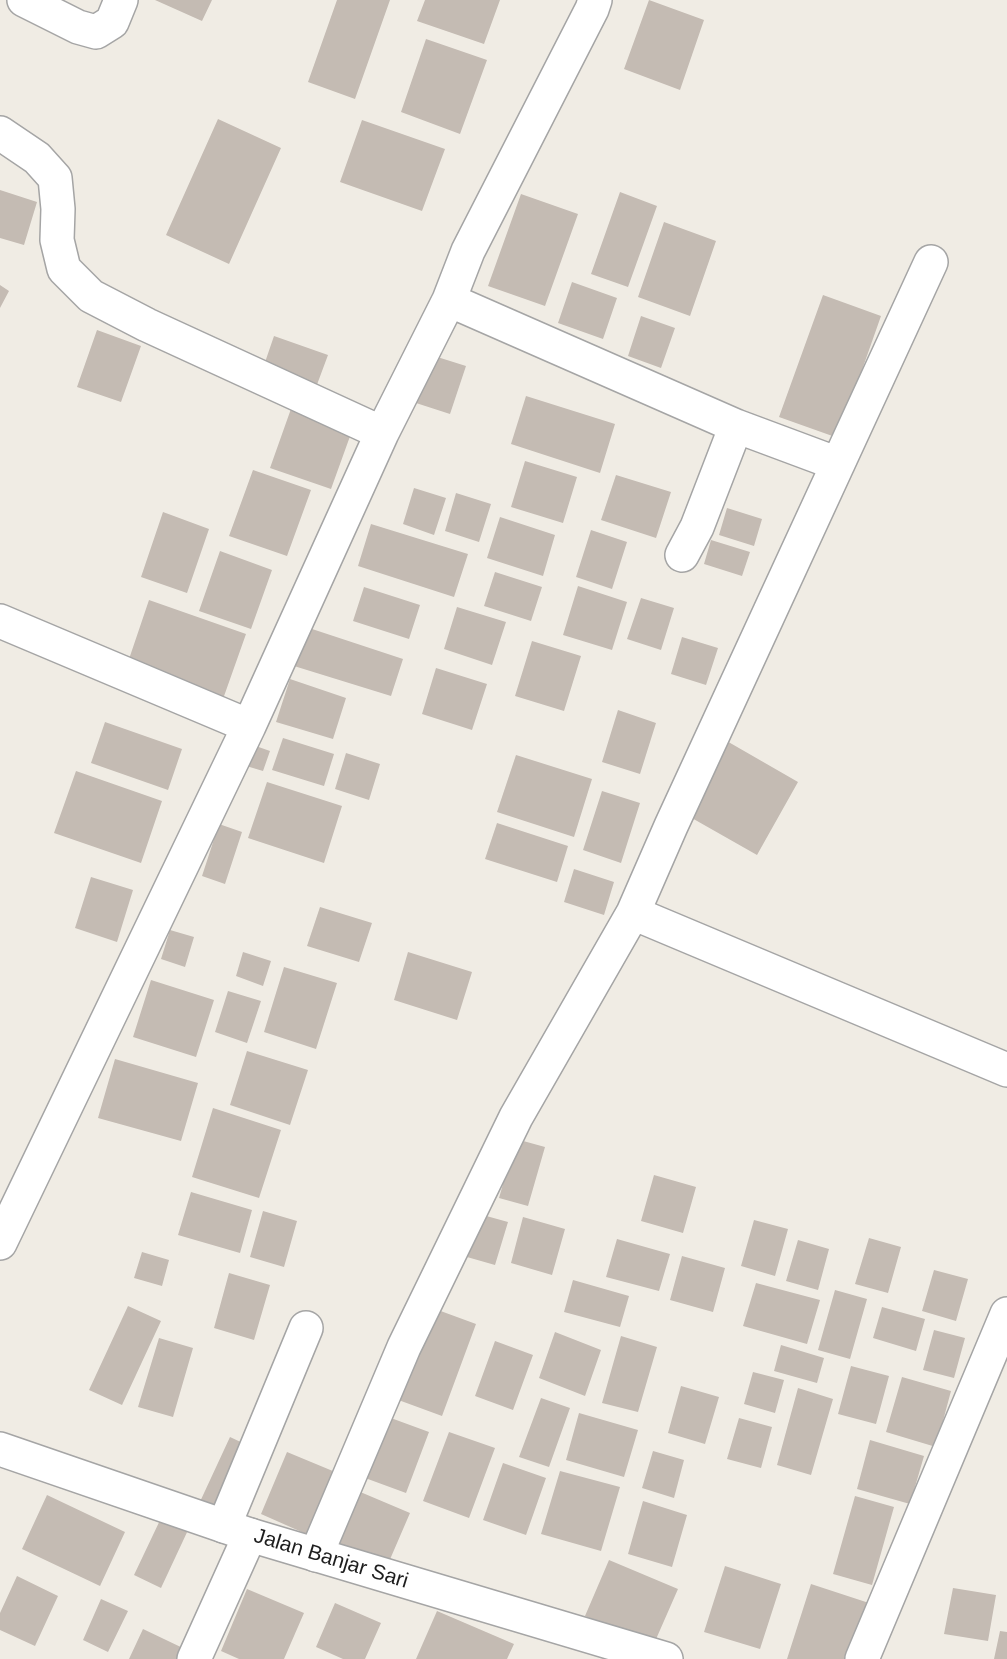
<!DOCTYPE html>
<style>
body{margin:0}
canvas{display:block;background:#f0ece4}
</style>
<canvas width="1007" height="1659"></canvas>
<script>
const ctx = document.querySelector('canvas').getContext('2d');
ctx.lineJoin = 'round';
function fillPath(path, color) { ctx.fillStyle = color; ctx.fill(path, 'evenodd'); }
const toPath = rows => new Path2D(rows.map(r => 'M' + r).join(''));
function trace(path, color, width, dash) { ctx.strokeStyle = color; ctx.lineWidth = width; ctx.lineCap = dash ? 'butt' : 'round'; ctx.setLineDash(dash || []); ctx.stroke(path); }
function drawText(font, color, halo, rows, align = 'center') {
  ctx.font = font + ' Helvetica,sans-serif'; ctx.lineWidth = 4.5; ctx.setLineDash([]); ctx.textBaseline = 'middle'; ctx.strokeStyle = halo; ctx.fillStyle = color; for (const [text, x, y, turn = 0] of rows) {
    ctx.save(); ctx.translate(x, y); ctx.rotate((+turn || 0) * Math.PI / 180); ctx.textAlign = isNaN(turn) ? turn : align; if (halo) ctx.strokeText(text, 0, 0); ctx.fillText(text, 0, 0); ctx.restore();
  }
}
fillPath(toPath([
 [155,0,212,0,202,21],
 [337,0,390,0,355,99,308,82],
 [425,0,500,0,484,44,417,21],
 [649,0,704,20,680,90,624,69],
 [426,39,487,60,460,134,401,112],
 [218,119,281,148,229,264,166,235],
 [362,120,445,149,422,211,340,182],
 [0,190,37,202,24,245,0,238],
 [620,192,657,206,628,287,591,274],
 [521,194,578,214,545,306,488,286],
 [664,222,716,241,690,316,638,297],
 [572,282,617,298,603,339,558,323],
 [0,285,9,291,0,308],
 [823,295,881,316,838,438,779,417],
 [641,316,675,328,661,368,628,356],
 [97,330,141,346,121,402,77,387],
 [274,336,328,355,315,390,262,371],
 [431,355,466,366,450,414,416,403],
 [526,396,615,424,600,473,511,444],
 [292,406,353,428,331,489,270,468],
 [525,461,577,477,563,523,511,507],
 [253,470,311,490,287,556,229,536],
 [616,475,671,492,656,538,601,520],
 [414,488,446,498,434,535,403,524],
 [456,493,491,504,479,542,445,531],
 [727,508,762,519,754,546,719,535],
 [163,512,209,529,187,593,141,577],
 [500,517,555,535,543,576,487,558],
 [371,524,468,554,454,597,358,566],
 [591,530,627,542,612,589,576,577],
 [711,540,750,552,742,576,704,564],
 [220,551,272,570,251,629,199,611],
 [495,572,542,587,531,621,484,606],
 [578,586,627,602,612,650,563,635],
 [364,587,420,605,409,639,353,621],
 [641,598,674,608,661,650,627,639],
 [149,600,246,634,223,699,127,665],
 [457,607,506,622,492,665,444,649],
 [306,627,403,659,391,696,294,666],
 [682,637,718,648,706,685,671,674],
 [532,641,581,656,564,711,515,696],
 [436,668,487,684,472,730,422,714],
 [290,679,346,698,333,739,276,722],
 [618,710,656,723,640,774,602,762],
 [105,722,182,749,168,790,91,763],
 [283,738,334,754,324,786,272,770],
 [725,740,798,782,757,855,683,813],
 [250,744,270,751,263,771,243,765],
 [346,753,380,764,369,800,335,789],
 [516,755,592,779,574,837,497,812],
 [76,771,162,801,141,863,54,833],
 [267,782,342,806,324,863,248,838],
 [602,791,640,803,621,863,583,850],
 [497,823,568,846,557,882,485,859],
 [219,824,242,832,225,884,202,876],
 [574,869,614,882,604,915,564,902],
 [91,877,133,890,117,942,75,928],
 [320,907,372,923,359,962,307,946],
 [170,930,194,937,185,967,161,959],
 [243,952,271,961,263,986,236,976],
 [408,952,472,972,457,1020,394,1000],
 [284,967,337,983,316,1049,264,1032],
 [151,980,214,1000,196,1057,133,1037],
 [228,991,261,1001,247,1043,215,1032],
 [247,1051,308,1070,290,1125,230,1105],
 [115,1059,198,1083,181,1141,98,1118],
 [213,1108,281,1130,259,1198,192,1177],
 [516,1139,545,1147,528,1206,499,1198],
 [654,1175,696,1187,683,1233,641,1221],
 [191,1192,252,1210,240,1253,178,1235],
 [263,1211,297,1221,284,1267,250,1257],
 [472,1212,508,1222,495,1265,460,1255],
 [523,1217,565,1229,552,1275,511,1263],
 [754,1220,788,1229,775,1276,741,1266],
 [869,1238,901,1247,888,1293,855,1284],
 [617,1239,670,1254,659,1291,606,1277],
 [798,1240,829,1249,818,1290,786,1281],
 [142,1252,169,1260,162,1286,134,1278],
 [682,1256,725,1268,713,1312,670,1300],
 [934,1270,968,1279,956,1321,922,1311],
 [229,1273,270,1285,254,1340,214,1328],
 [573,1280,629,1296,620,1327,564,1312],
 [756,1283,820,1300,807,1344,743,1326],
 [835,1290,867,1299,850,1359,818,1350],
 [128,1306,161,1321,122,1405,89,1390],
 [427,1306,476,1324,442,1416,393,1398],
 [882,1307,925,1319,916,1351,873,1338],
 [934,1330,965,1338,954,1378,923,1370],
 [555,1332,601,1350,585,1396,539,1378],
 [621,1336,657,1347,638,1412,602,1403],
 [159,1338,193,1348,173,1417,138,1407],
 [495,1341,533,1355,513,1410,475,1396],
 [781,1345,824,1358,817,1383,774,1371],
 [851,1366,889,1376,876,1424,838,1414],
 [753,1372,784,1380,775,1413,744,1404],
 [902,1377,951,1391,936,1447,886,1432],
 [681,1386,719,1397,705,1444,668,1433],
 [798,1388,833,1399,811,1475,777,1465],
 [541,1398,570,1408,549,1467,519,1457],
 [579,1413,638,1430,624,1477,566,1460],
 [380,1414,429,1432,406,1493,357,1475],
 [739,1418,772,1427,761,1468,727,1459],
 [449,1432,495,1448,469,1518,423,1501],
 [230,1437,264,1453,232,1521,198,1506],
 [870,1440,924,1456,910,1504,857,1489],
 [653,1451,684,1460,674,1498,642,1488],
 [287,1452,340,1474,313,1537,261,1514],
 [503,1463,546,1478,526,1535,483,1520],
 [560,1471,620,1487,601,1551,541,1534],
 [358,1491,410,1513,388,1564,335,1542],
 [47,1495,125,1532,100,1586,22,1549],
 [855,1496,894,1507,872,1585,833,1574],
 [643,1501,687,1515,672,1567,628,1554],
 [162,1516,189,1528,161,1588,134,1575],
 [609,1560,678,1589,653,1646,585,1616],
 [725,1566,781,1584,760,1649,704,1632],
 [17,1576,58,1596,35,1646,0,1630,0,1613],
 [811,1584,869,1603,851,1659,787,1659],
 [953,1588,996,1595,988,1641,944,1634],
 [247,1589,304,1613,284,1659,239,1659,221,1651],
 [101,1599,128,1611,108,1652,83,1640],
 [335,1603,381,1623,365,1659,343,1659,316,1647],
 [437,1611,514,1644,507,1659,416,1659],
 [143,1629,187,1650,183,1659,129,1659],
 [1000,1631,1007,1632,1007,1659,994,1659]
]), '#c4bbb3');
const minor = toPath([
 [24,0,78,27,96,32,112,22,121,0],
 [0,133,37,158,55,178,58,209,57,240,64,269,91,296,147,325,382,433],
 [449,300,736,426,697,527,682,555],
 [736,426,838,464],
 [0,621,249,726],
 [633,913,1007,1070],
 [0,1243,249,726,382,433,449,300,468,251,592,9,595,0],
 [224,1526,306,1328],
 [316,1555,404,1347,516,1117,633,913,671,826,931,262],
 [194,1659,250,1535],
 [862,1659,1007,1314]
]);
const tertiary = toPath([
 [0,1449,250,1535,666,1659]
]);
trace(minor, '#a5a5a5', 36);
trace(tertiary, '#a5a5a5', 36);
trace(minor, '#fff', 33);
trace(tertiary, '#fff', 33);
drawText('21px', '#1e1e1e', '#fff', [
 ["Jalan Banjar Sari",331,1559,17]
]);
</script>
